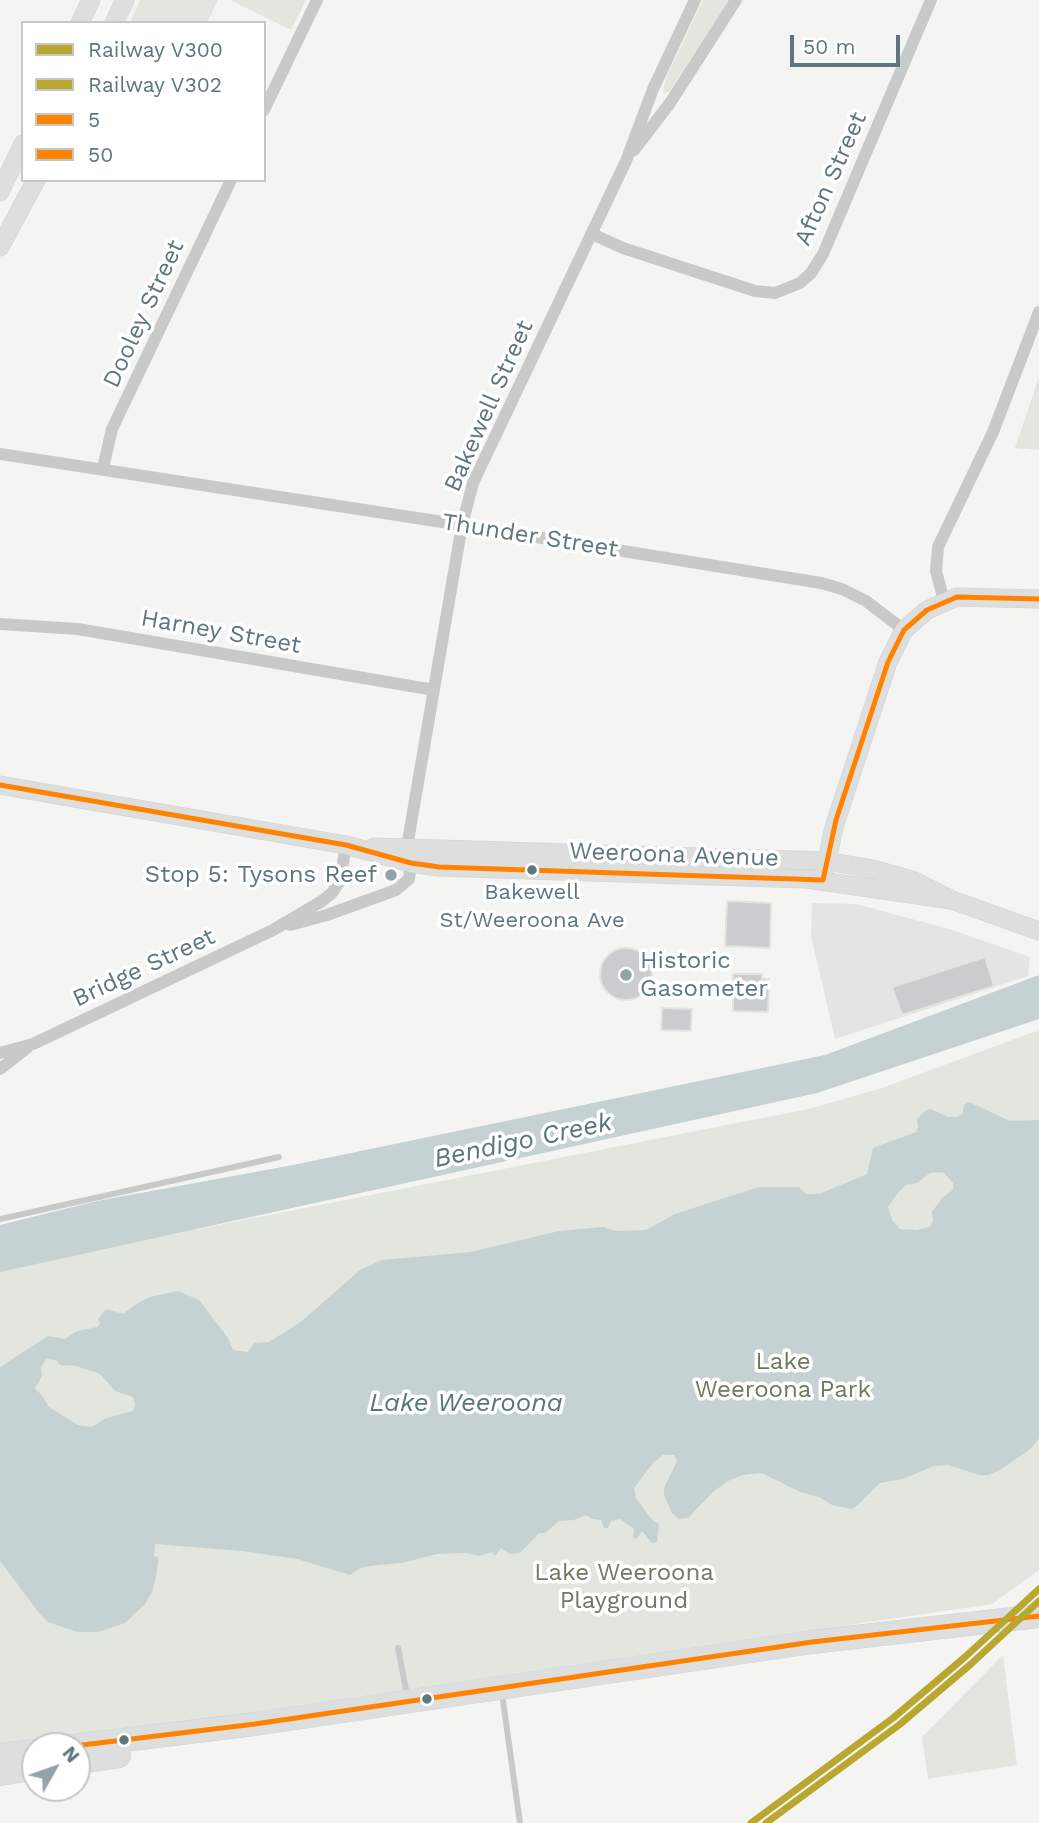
<!DOCTYPE html>
<style>
body{margin:0}
#map{position:relative;width:1039px;height:1823px;overflow:hidden;background:#f4f4f2;font-family:"Work Sans",sans-serif}
canvas{display:block}
.legend{position:absolute;left:21px;top:21px;width:245px;height:161px;box-sizing:border-box;background:#fff;border:2px solid #bfc8cb;margin:0;padding:9px 12px;list-style:none;font-size:21px;color:#5e767e}
.legend li{display:flex;align-items:center;gap:14px;height:35px}
.legend b{width:35px;border:2px solid #bfc8cb}
.north{position:absolute;left:21px;top:1732px;width:70px;height:70px;box-sizing:border-box;background:#fff;border:2px solid #bfc8cb;border-radius:50%;rotate:50deg;font-size:19px;font-weight:700;line-height:28px;text-align:center;color:#5e767e}
.north::after{content:'';display:block;margin:auto;width:24px;height:32px;background:#92a2a7;clip-path:polygon(50% 0,100% 100%,50% 72%,0 100%)}
.scale{position:absolute;left:790px;top:35px;width:110px;height:32px;box-sizing:border-box;border:4px solid #5e767e;border-top:0;padding-left:9px;font-size:21px;line-height:24px;white-space:nowrap;color:#5e767e;-webkit-text-stroke:5px #fff;paint-order:stroke}
</style>
<div id="map">
<canvas width="1039" height="1823"></canvas>
<ul class="legend">
<li><b style="height:9px;background:#baa72f"></b>Railway V300</li>
<li><b style="height:9px;background:#baa72f"></b>Railway V302</li>
<li><b style="height:9px;background:#ff8200"></b>5</li>
<li><b style="height:9px;background:#ff8200"></b>50</li>
</ul>
<div class="north">N</div>
<div class="scale">50 m</div>
</div>
<script>
const ctx = document.querySelector('canvas').getContext('2d');
ctx.lineJoin = 'round';
function fillPath(path, color) { ctx.fillStyle = color; ctx.fill(path, 'evenodd'); }
const toPath = rows => new Path2D(rows.map(r => 'M' + r).join(''));
function trace(path, color, width, dash) { ctx.strokeStyle = color; ctx.lineWidth = width; ctx.lineCap = dash ? 'butt' : 'round'; ctx.setLineDash(dash || []); ctx.stroke(path); }
function drawText(font, color, halo, rows, align = 'center') {
  ctx.font = font + ' "Work Sans",sans-serif'; ctx.lineWidth = 7; ctx.setLineDash([]); ctx.textBaseline = 'middle'; ctx.strokeStyle = halo; ctx.fillStyle = color; for (const [text, x, y, turn = 0] of rows) {
    ctx.save(); ctx.translate(x, y); ctx.rotate((+turn || 0) * Math.PI / 180); ctx.textAlign = isNaN(turn) ? turn : align; if (halo) ctx.strokeText(text, 0, 0); ctx.fillText(text, 0, 0); ctx.restore();
  }
}
fillPath(toPath([
 [812,903,856,904,949,929,1030,957,1028,976,835,1039,811,936]
]), '#e3e5e4');
fillPath(toPath([
 [140,0,218,0,207,23,130,23],
 [230,0,306,0,291,30],
 [703,0,729,0,669,92,664,94,663,90,668,73],
 [1039,377,1039,450,1015,448],
 [1039,1030,1039,1570,992,1604,263,1711,0,1746,0,1271,86,1251,808,1109,882,1088],
 [1003,1655,1017,1765,928,1779,922,1737]
]), '#e3e6df');
fillPath(toPath([
 [1039,975,1039,1019,817,1093,0,1272,0,1225,97,1201,293,1165,825,1055],
 [969,1102,1010,1121,1039,1120,1039,1439,1029,1450,1000,1470,989,1475,979,1475,948,1465,934,1466,903,1479,880,1483,857,1506,851,1509,832,1505,819,1497,800,1492,762,1473,743,1475,728,1481,713,1492,688,1518,679,1519,672,1513,664,1495,664,1488,677,1461,674,1455,663,1455,653,1463,634,1488,636,1498,652,1520,659,1524,657,1542,652,1543,642,1531,637,1539,633,1538,634,1529,620,1519,611,1521,608,1528,604,1528,601,1520,592,1519,586,1515,574,1520,559,1521,545,1533,539,1533,520,1553,510,1554,501,1548,495,1556,492,1552,479,1556,466,1553,437,1554,402,1563,369,1566,360,1568,350,1575,297,1559,242,1551,155,1544,154,1556,158,1557,158,1562,156,1577,152,1592,145,1604,125,1623,98,1632,77,1632,48,1622,39,1613,0,1561,0,1367,48,1336,65,1339,77,1331,97,1327,100,1324,98,1319,106,1309,123,1314,138,1303,150,1297,178,1291,199,1300,228,1338,233,1350,248,1352,254,1343,269,1342,302,1321,360,1270,382,1260,471,1252,559,1231,603,1227,617,1231,646,1230,675,1214,759,1187,799,1187,806,1194,819,1194,867,1174,873,1148,916,1132,918,1127,917,1119,925,1111,930,1109,949,1117,957,1117,962,1115,964,1105],
 [943,1172,953,1183,953,1190,943,1197,932,1212,933,1221,930,1227,916,1230,900,1229,892,1220,888,1207,897,1194,906,1185,917,1183,930,1173],
 [46,1359,56,1360,60,1365,76,1366,100,1374,115,1391,133,1397,135,1405,133,1411,106,1418,92,1427,78,1425,49,1407,41,1394,34,1388,38,1384,42,1375,41,1367]
]), '#c6d2d2');
const building = toPath([
 [727,901,771,903,770,948,725,946,727,901],
 '600 974a26 26 0 1 1 52 0a26 26 0 1 1-52 0Z',
 [985,957,994,986,902,1015,892,987,985,957],
 [733,974,762,974,762,979,769,979,768,1012,733,1011,733,974],
 [662,1008,692,1009,691,1031,661,1030,662,1008]
]);
fillPath(building, '#cacccd');
trace(building, '#e3e3e2', 2);
const secondary = toPath([
 [80,23,91,0],
 [114,23,125,0],
 [0,192,23,144],
 [0,247,36,180],
 [0,785,346,845,411,863,439,867,807,879,952,900],
 [374,847,826,861,872,869,912,880,952,900,1039,931],
 [825,870,834,827,888,662,904,630,927,610,957,597,1039,599]
]);
const highway = toPath([
 [74,1746,255,1724,812,1642,1039,1616],
 [0,1755,35,1751],
 [77,1762,119,1756],
 [0,1774,35,1768]
]);
trace(secondary, '#d0d2d2', 19);
trace(highway, '#d0d1d0', 24);
trace(toPath([
 [0,1219,279,1157],
 [398,1648,407,1695],
 [503,1701,520,1823]
]), '#c8caca', 6);
trace(toPath([
 [264,110,317,0],
 [634,150,670,103,736,0],
 [592,234,623,248,755,291,775,293,800,283,811,273,823,254,931,0],
 [0,454,462,525,821,583,842,589,866,601,904,630],
 [103,468,112,429,231,180],
 [944,601,936,571,938,547,993,432,1039,312],
 [0,624,78,629,434,690],
 [407,847,462,525,473,483,626,161,653,89,695,0],
 [290,925,327,915,396,890,409,879,411,863],
 [0,1053,33,1044,273,930,322,901,332,893,340,881,346,845],
 [0,1069,27,1048]
]), '#c8caca', 12);
trace(secondary, '#dddfde', 18);
trace(highway, '#dddfde', 23);
trace(toPath([
 [74,1746,255,1724,812,1642,1039,1616]
]), '#ff8200', 5);
trace(toPath([
 [0,785,346,845,411,863,439,867,823,880,836,820,888,662,904,630,927,610,957,597,1039,599]
]), '#ff8200', 5);
trace(toPath([
 [751,1823,893,1718,965,1657,1039,1589]
]), '#baa72f', 7);
trace(toPath([
 [766,1823,899,1725,971,1664,1039,1601]
]), '#baa72f', 7);
for (const [x, y, r, color] of [
 [532,870,6,"#5e767e"],
 [391,875,7,"#92a2a7"],
 [626,975,7,"#92a2a7"],
 [427,1699,6,"#5e767e"],
 [124,1740,6,"#5e767e"]
]) { const dot = new Path2D(); dot.arc(x, y, r, 0, 2 * Math.PI); ctx.fillStyle = color; ctx.fill(dot); trace(dot, '#fff', 2.5); }
drawText('22px', '#5e767e', '#fff', [
 ["Bakewell",532,893],
 ["St/Weeroona Ave",532,921]
]);
drawText('24px', '#5e767e', '#fff', [
 ["Afton Street",831,179,-66],
 ["Dooley Street",144,314,-65],
 ["Bakewell Street",489,406,-66],
 ["Thunder Street",530,536,9],
 ["Harney Street",221,632,10],
 ["Weeroona Avenue",674,855,2],
 ["Bridge Street",144,968,-25]
]);
drawText('24px', '#5e767e', '#fff', [
 ["Stop 5: Tysons Reef",377,875],
 ["Historic",640,961,"left"],
 ["Gasometer",640,989,"left"]
], 'right');
drawText('24px', '#6b7b61', '#fff', [
 ["Lake",783,1362],
 ["Weeroona Park",783,1390],
 ["Lake Weeroona",624,1573],
 ["Playground",624,1601]
]);
drawText('italic 26px', '#59777a', '#fff', [
 ["Bendigo Creek",523,1141,-12],
 ["Lake Weeroona",466,1403]
]);
</script>
